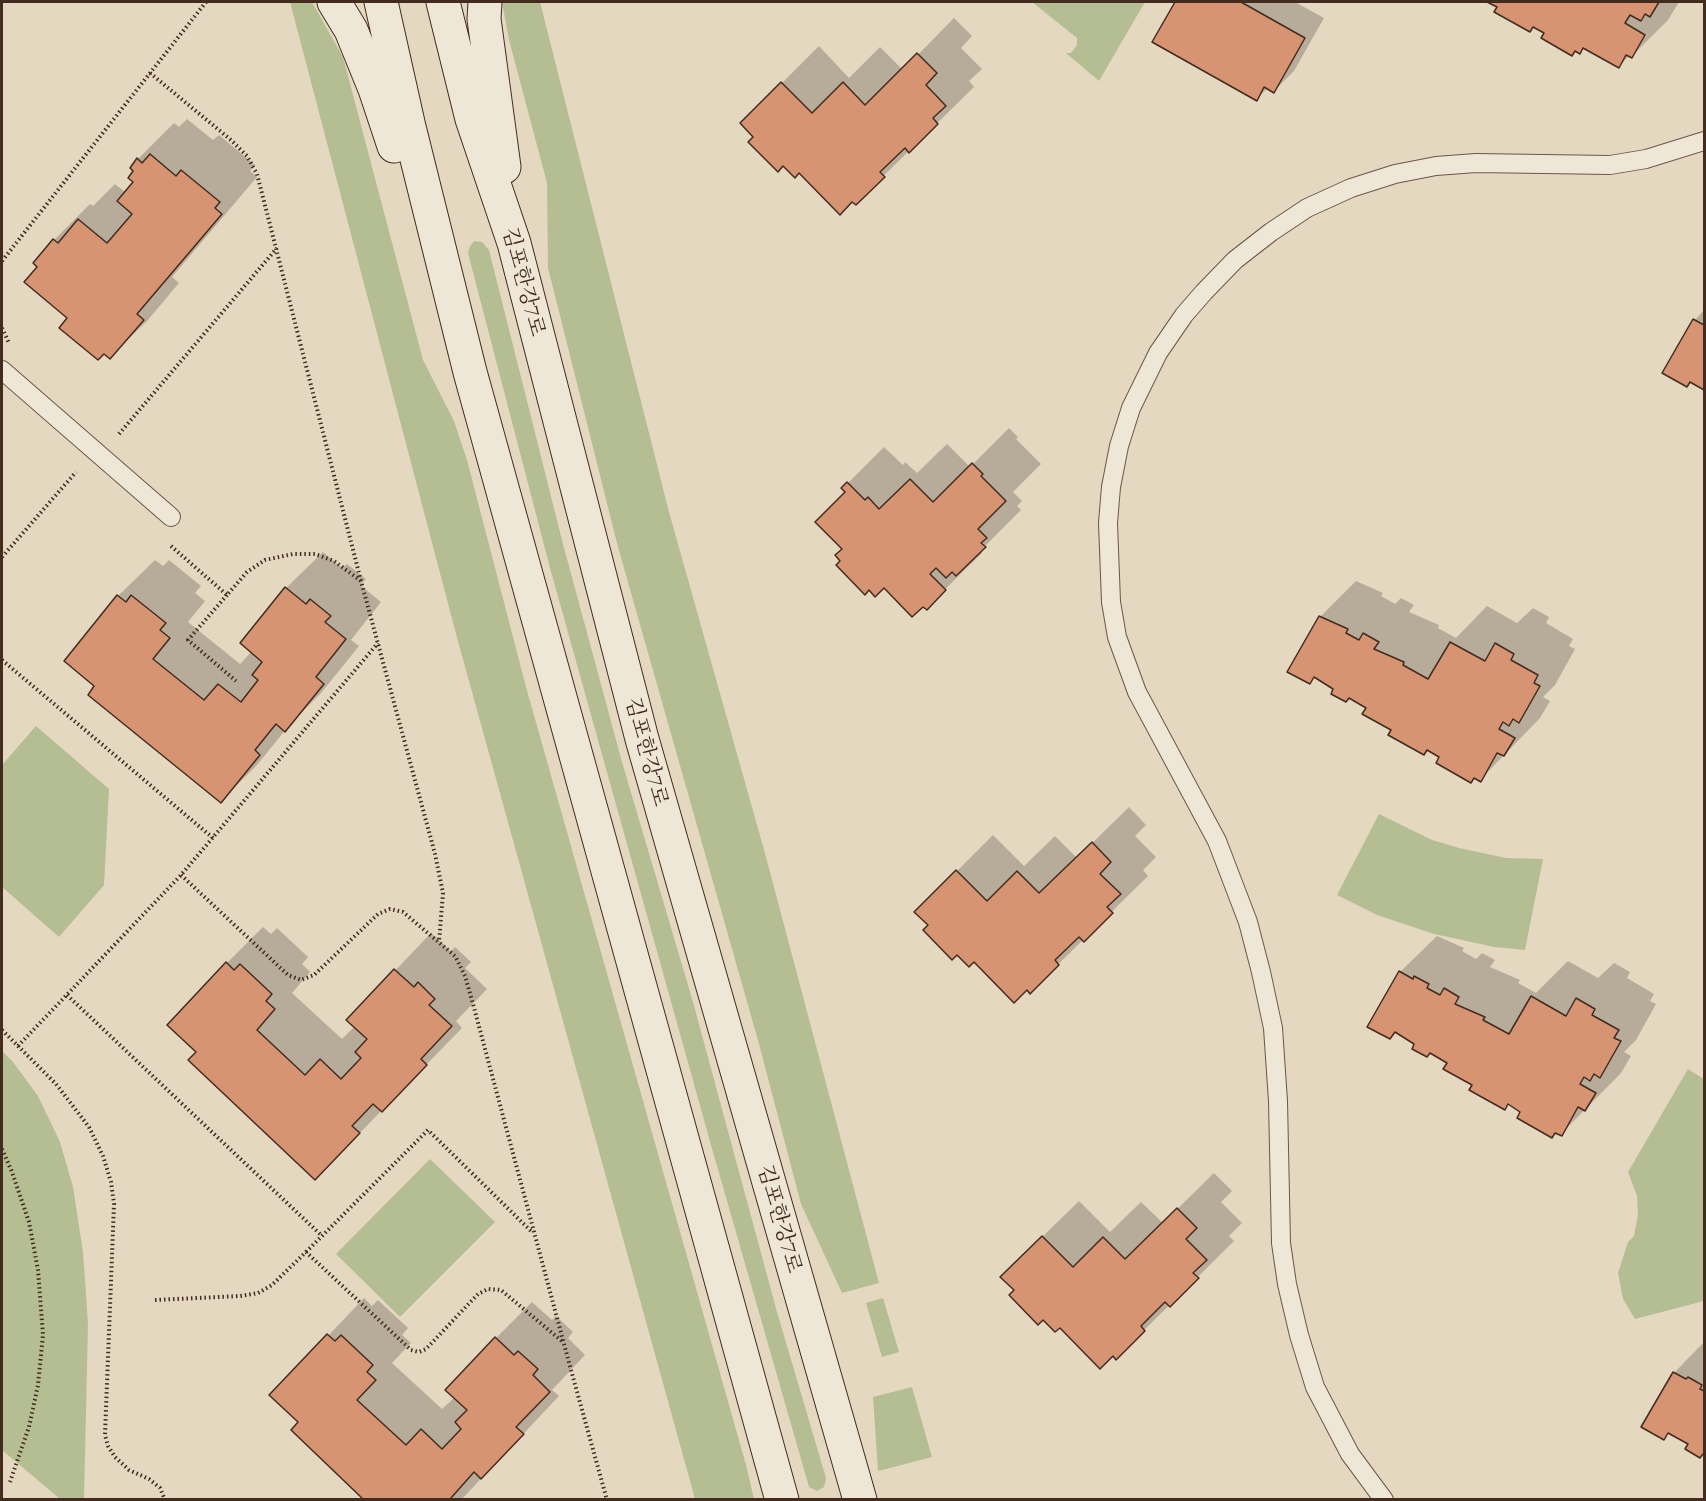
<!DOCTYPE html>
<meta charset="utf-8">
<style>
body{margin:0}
#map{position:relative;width:1706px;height:1501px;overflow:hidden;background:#e5d8c0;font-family:"EB Garamond",serif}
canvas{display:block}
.frame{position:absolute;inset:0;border:3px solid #432b20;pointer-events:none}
</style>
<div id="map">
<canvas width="1706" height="1501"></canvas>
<div class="frame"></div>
</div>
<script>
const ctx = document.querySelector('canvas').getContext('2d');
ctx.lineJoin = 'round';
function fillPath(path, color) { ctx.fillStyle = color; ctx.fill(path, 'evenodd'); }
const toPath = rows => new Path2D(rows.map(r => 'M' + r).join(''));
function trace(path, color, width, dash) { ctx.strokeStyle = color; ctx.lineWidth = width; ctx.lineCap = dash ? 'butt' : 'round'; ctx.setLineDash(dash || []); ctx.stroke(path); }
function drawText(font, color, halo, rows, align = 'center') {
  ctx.font = font + ' "EB Garamond","Noto Serif KR",serif'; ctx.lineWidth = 5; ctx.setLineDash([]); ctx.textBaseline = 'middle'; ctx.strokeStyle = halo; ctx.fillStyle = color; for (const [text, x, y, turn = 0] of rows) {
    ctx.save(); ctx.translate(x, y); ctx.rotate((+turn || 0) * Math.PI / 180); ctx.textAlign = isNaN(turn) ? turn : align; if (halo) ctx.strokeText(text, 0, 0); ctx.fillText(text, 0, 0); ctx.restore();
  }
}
fillPath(toPath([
 [290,2,312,2,343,57,423,360,454,421,467,460,526,687,746,1465,754,1499,695,1499,456,634],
 [502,2,540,2,669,512,766,857,879,1283,842,1293,801,1204,759,1044,618,547,548,268,547,183,509,40],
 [1032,2,1145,2,1099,81,1066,53,1071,53,1077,45,1077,38],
 [474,241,482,242,489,250,563,544,622,762,693,1002,777,1312,826,1478,824,1487,817,1491,809,1487,711,1145,550,568,468,253,470,246],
 [36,726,109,789,104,885,59,937,2,887,2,765],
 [1379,814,1432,840,1459,848,1506,858,1543,859,1525,950,1494,947,1434,934,1377,915,1337,895],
 [2,1051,13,1062,38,1096,60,1142,73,1187,83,1252,88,1324,84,1499,60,1499,2,1450],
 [1688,1069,1704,1079,1704,1301,1635,1319,1623,1299,1618,1273,1628,1242,1634,1236,1638,1215,1637,1196,1628,1172],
 [430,1159,495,1222,400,1317,336,1254],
 [883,1298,899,1352,882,1357,866,1303],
 [912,1387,932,1457,878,1471,873,1397]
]), '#b5be92');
fillPath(toPath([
 [1177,2,1295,2,1324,18,1294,71,1274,91,1268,88,1256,99,1154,41],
 [1490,2,1679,2,1668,20,1632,56,1630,55,1619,66,1585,47,1579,52,1576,50,1572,54,1546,33,1534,26,1530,30],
 [954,18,972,36,961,48,982,69,969,81,974,87,856,203,800,172,755,137,742,123,819,46,849,78,880,47,903,70],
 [187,119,213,140,219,135,255,165,250,171,257,177,172,277,179,283,147,321,110,357,69,318,39,266,54,240,90,204,93,206,115,184,126,193,135,182,135,171,138,159,174,123,179,127],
 [1704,310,1704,388,1691,381,1687,385,1695,320],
 [1009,428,1018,437,1016,439,1041,464,1013,492,1022,501,1017,506,1021,510,980,551,982,553,926,608,842,561,847,492,843,488,884,447,903,465,905,462,917,473,947,444,970,467],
 [323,552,342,568,347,564,366,579,360,585,381,602,351,640,359,646,321,693,291,723,257,765,221,801,97,686,66,661,118,596,155,560,163,566,169,560,201,586,195,593,205,601,188,622,240,664,252,651,286,588],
 [1356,581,1383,593,1381,596,1395,604,1401,598,1414,605,1409,612,1439,625,1438,628,1456,638,1487,606,1517,623,1533,608,1549,617,1546,623,1573,639,1569,646,1575,649,1555,685,1543,697,1550,701,1540,718,1480,780,1475,777,1471,781,1442,756,1393,730,1368,707,1315,676,1309,682,1320,617],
 [1129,807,1146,825,1135,836,1156,857,1143,870,1148,876,1030,992,1027,988,974,960,916,912,993,835,1024,866,1055,836,1077,858],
 [263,927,271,934,277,928,308,957,302,964,310,972,292,993,342,1039,355,1026,348,1020,431,933,451,951,455,947,471,962,465,968,487,989,456,1021,462,1028,351,1142,198,1052,227,963],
 [1437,936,1464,948,1462,951,1476,959,1482,953,1495,960,1490,967,1520,980,1518,983,1536,993,1568,961,1598,978,1614,963,1630,972,1627,978,1654,994,1650,1001,1656,1004,1636,1040,1624,1052,1631,1056,1621,1073,1561,1134,1556,1132,1552,1136,1523,1111,1510,1103,1504,1109,1474,1085,1450,1062,1396,1031,1390,1037,1400,972],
 [1214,1173,1232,1191,1221,1202,1242,1223,1229,1236,1234,1241,1116,1358,1060,1326,1016,1290,1038,1241,1079,1201,1110,1232,1141,1202,1163,1223],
 [364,1298,372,1306,378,1300,408,1328,402,1335,411,1343,392,1363,442,1409,455,1397,496,1338,532,1302,552,1320,556,1316,573,1332,568,1338,585,1355,552,1390,559,1396,461,1500,367,1500,300,1422,272,1395],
 [1704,1342,1704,1453,1670,1432,1663,1439,1674,1373]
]), '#0003');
const building = toPath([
 [1175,2,1241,2,1305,38,1274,93,1264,87,1257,101,1152,42,1175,2],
 [1487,2,1659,2,1650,17,1645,14,1641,21,1630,15,1625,23,1645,35,1632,58,1626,55,1619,68,1583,48,1580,54,1575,51,1572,56,1541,38,1544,33,1533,27,1530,32,1494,12,1497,7,1487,2],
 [917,53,937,73,926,85,946,106,933,118,938,124,909,153,905,148,880,172,885,177,856,205,852,202,840,215,799,173,795,178,783,166,778,172,748,142,753,137,740,123,781,82,812,113,843,82,865,105,917,53],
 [150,154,176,176,181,170,220,202,215,208,222,214,137,314,144,320,110,359,104,354,98,360,59,328,67,318,24,282,37,267,33,263,53,239,58,243,78,219,107,243,132,214,117,201,133,182,128,178,133,171,130,168,137,158,142,163,150,154],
 [1693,319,1704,325,1704,390,1690,382,1687,387,1662,373,1693,319],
 [972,463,983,474,981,476,1006,501,978,529,987,538,981,543,986,547,956,576,952,572,946,578,936,568,930,574,946,590,927,610,923,607,912,617,884,588,875,597,869,590,865,595,836,565,840,561,835,555,842,549,815,522,845,492,841,488,847,482,865,500,868,497,879,509,910,479,933,502,972,463],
 [285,587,306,604,310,599,331,616,325,622,346,639,316,677,324,684,285,732,276,724,255,750,260,755,221,803,88,695,94,686,64,661,117,595,126,602,131,595,166,623,160,630,170,638,153,659,204,700,218,684,241,702,258,680,252,675,262,662,240,643,285,587],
 [1319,616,1348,629,1346,633,1359,640,1363,633,1379,642,1374,649,1404,662,1403,665,1428,679,1450,642,1485,661,1495,643,1514,654,1511,660,1538,675,1534,683,1540,686,1519,723,1513,719,1509,726,1503,722,1499,729,1515,738,1504,756,1497,753,1481,782,1474,778,1471,783,1436,763,1439,757,1427,750,1424,755,1388,735,1391,730,1362,714,1366,708,1349,698,1346,702,1331,694,1333,689,1314,677,1310,684,1287,672,1319,616],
 [1092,842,1111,862,1100,874,1121,894,1107,907,1113,913,1084,942,1079,937,1055,960,1059,965,1030,994,1027,990,1014,1003,974,962,969,967,957,955,952,960,923,930,928,925,914,912,956,870,987,901,1017,871,1039,893,1092,842],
 [226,962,234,970,240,964,272,994,266,1001,275,1009,257,1030,305,1075,320,1059,341,1079,361,1058,355,1052,367,1039,346,1020,394,969,414,987,418,982,435,999,429,1005,452,1026,421,1059,427,1065,382,1112,373,1104,352,1126,360,1133,315,1180,188,1060,196,1052,167,1025,226,962],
 [1399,971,1413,979,1414,976,1429,984,1427,988,1440,995,1444,988,1459,997,1455,1004,1485,1017,1483,1020,1509,1034,1531,996,1566,1016,1576,998,1595,1009,1592,1015,1619,1030,1614,1038,1621,1041,1600,1078,1594,1074,1590,1081,1584,1077,1580,1084,1596,1093,1585,1111,1578,1107,1562,1136,1555,1133,1552,1138,1517,1118,1520,1112,1508,1104,1505,1110,1469,1090,1472,1085,1443,1069,1447,1063,1430,1053,1427,1057,1412,1049,1414,1044,1395,1032,1390,1039,1367,1027,1399,971],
 [1177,1208,1197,1228,1186,1239,1207,1260,1193,1273,1199,1278,1170,1307,1165,1302,1141,1326,1145,1331,1116,1360,1113,1356,1100,1369,1060,1328,1055,1332,1043,1320,1038,1325,1009,1295,1014,1290,1000,1277,1042,1236,1073,1267,1103,1237,1125,1259,1177,1208],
 [327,1334,335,1341,341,1335,373,1365,367,1372,376,1380,357,1400,406,1445,421,1429,442,1449,461,1429,455,1422,467,1410,445,1390,495,1337,514,1355,518,1351,538,1369,533,1375,550,1392,516,1427,524,1434,481,1479,474,1472,451,1498,453,1500,364,1500,291,1430,298,1422,269,1395,327,1334],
 [1673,1372,1686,1379,1688,1377,1702,1385,1700,1389,1704,1391,1704,1455,1703,1454,1700,1458,1685,1449,1688,1444,1668,1433,1664,1440,1641,1427,1673,1372]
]);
fillPath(building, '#d69472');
trace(building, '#432b20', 1.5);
const lane = toPath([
 [2,370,171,517],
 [1384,1500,1350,1454,1315,1387,1299,1335,1287,1284,1281,1243,1278,1101,1273,1028,1261,972,1248,922,1217,841,1137,692,1117,637,1111,602,1108,523,1111,487,1119,446,1131,408,1158,353,1184,315,1204,292,1235,260,1271,232,1307,208,1351,188,1395,174,1436,166,1476,163,1610,165,1646,159,1704,141]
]);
const secondary = toPath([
 [334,2,351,30,375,89,394,146],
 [381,2,409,127,470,372,782,1500],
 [443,2,472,119,514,243,642,739,860,1500],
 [485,2,484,19,504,167]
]);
trace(lane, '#6c5648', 20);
trace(secondary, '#432b20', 35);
trace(toPath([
 [150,73,231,140,247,156,257,174,361,581,435,854,443,893,439,942],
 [2,261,206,2],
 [2,328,9,343],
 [119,434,277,248],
 [171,546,227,595,247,572,265,560,293,554,315,554,334,561,361,581],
 [2,557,76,472],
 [227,595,188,640,236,681],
 [2,660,213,838],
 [181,875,288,975,301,980,314,975,378,914,390,909,403,912,455,956,465,976,473,1004,571,1370,607,1500],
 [67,995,321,1235],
 [2,1030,56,1084,89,1127,103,1156,111,1182,114,1204,105,1435,108,1446,115,1457,129,1470,149,1479,160,1488,165,1500],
 [18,1046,181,875,378,643],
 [2,1149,12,1172,29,1222,38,1270,43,1335,38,1385,29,1427,10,1482],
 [306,1252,428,1130,532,1232],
 [155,1300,240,1296,258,1293,272,1285,306,1252,411,1350,419,1352,426,1349,478,1294,488,1289,501,1290,563,1342]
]), '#432b20', 4, [1.5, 3]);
trace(lane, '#eee6d6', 18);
trace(secondary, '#eee6d6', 33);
drawText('21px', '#432b20', '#eee6d6', [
 ["김포한강7로",523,282,75],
 ["김포한강7로",646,752,75],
 ["김포한강7로",779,1219,74]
]);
</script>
